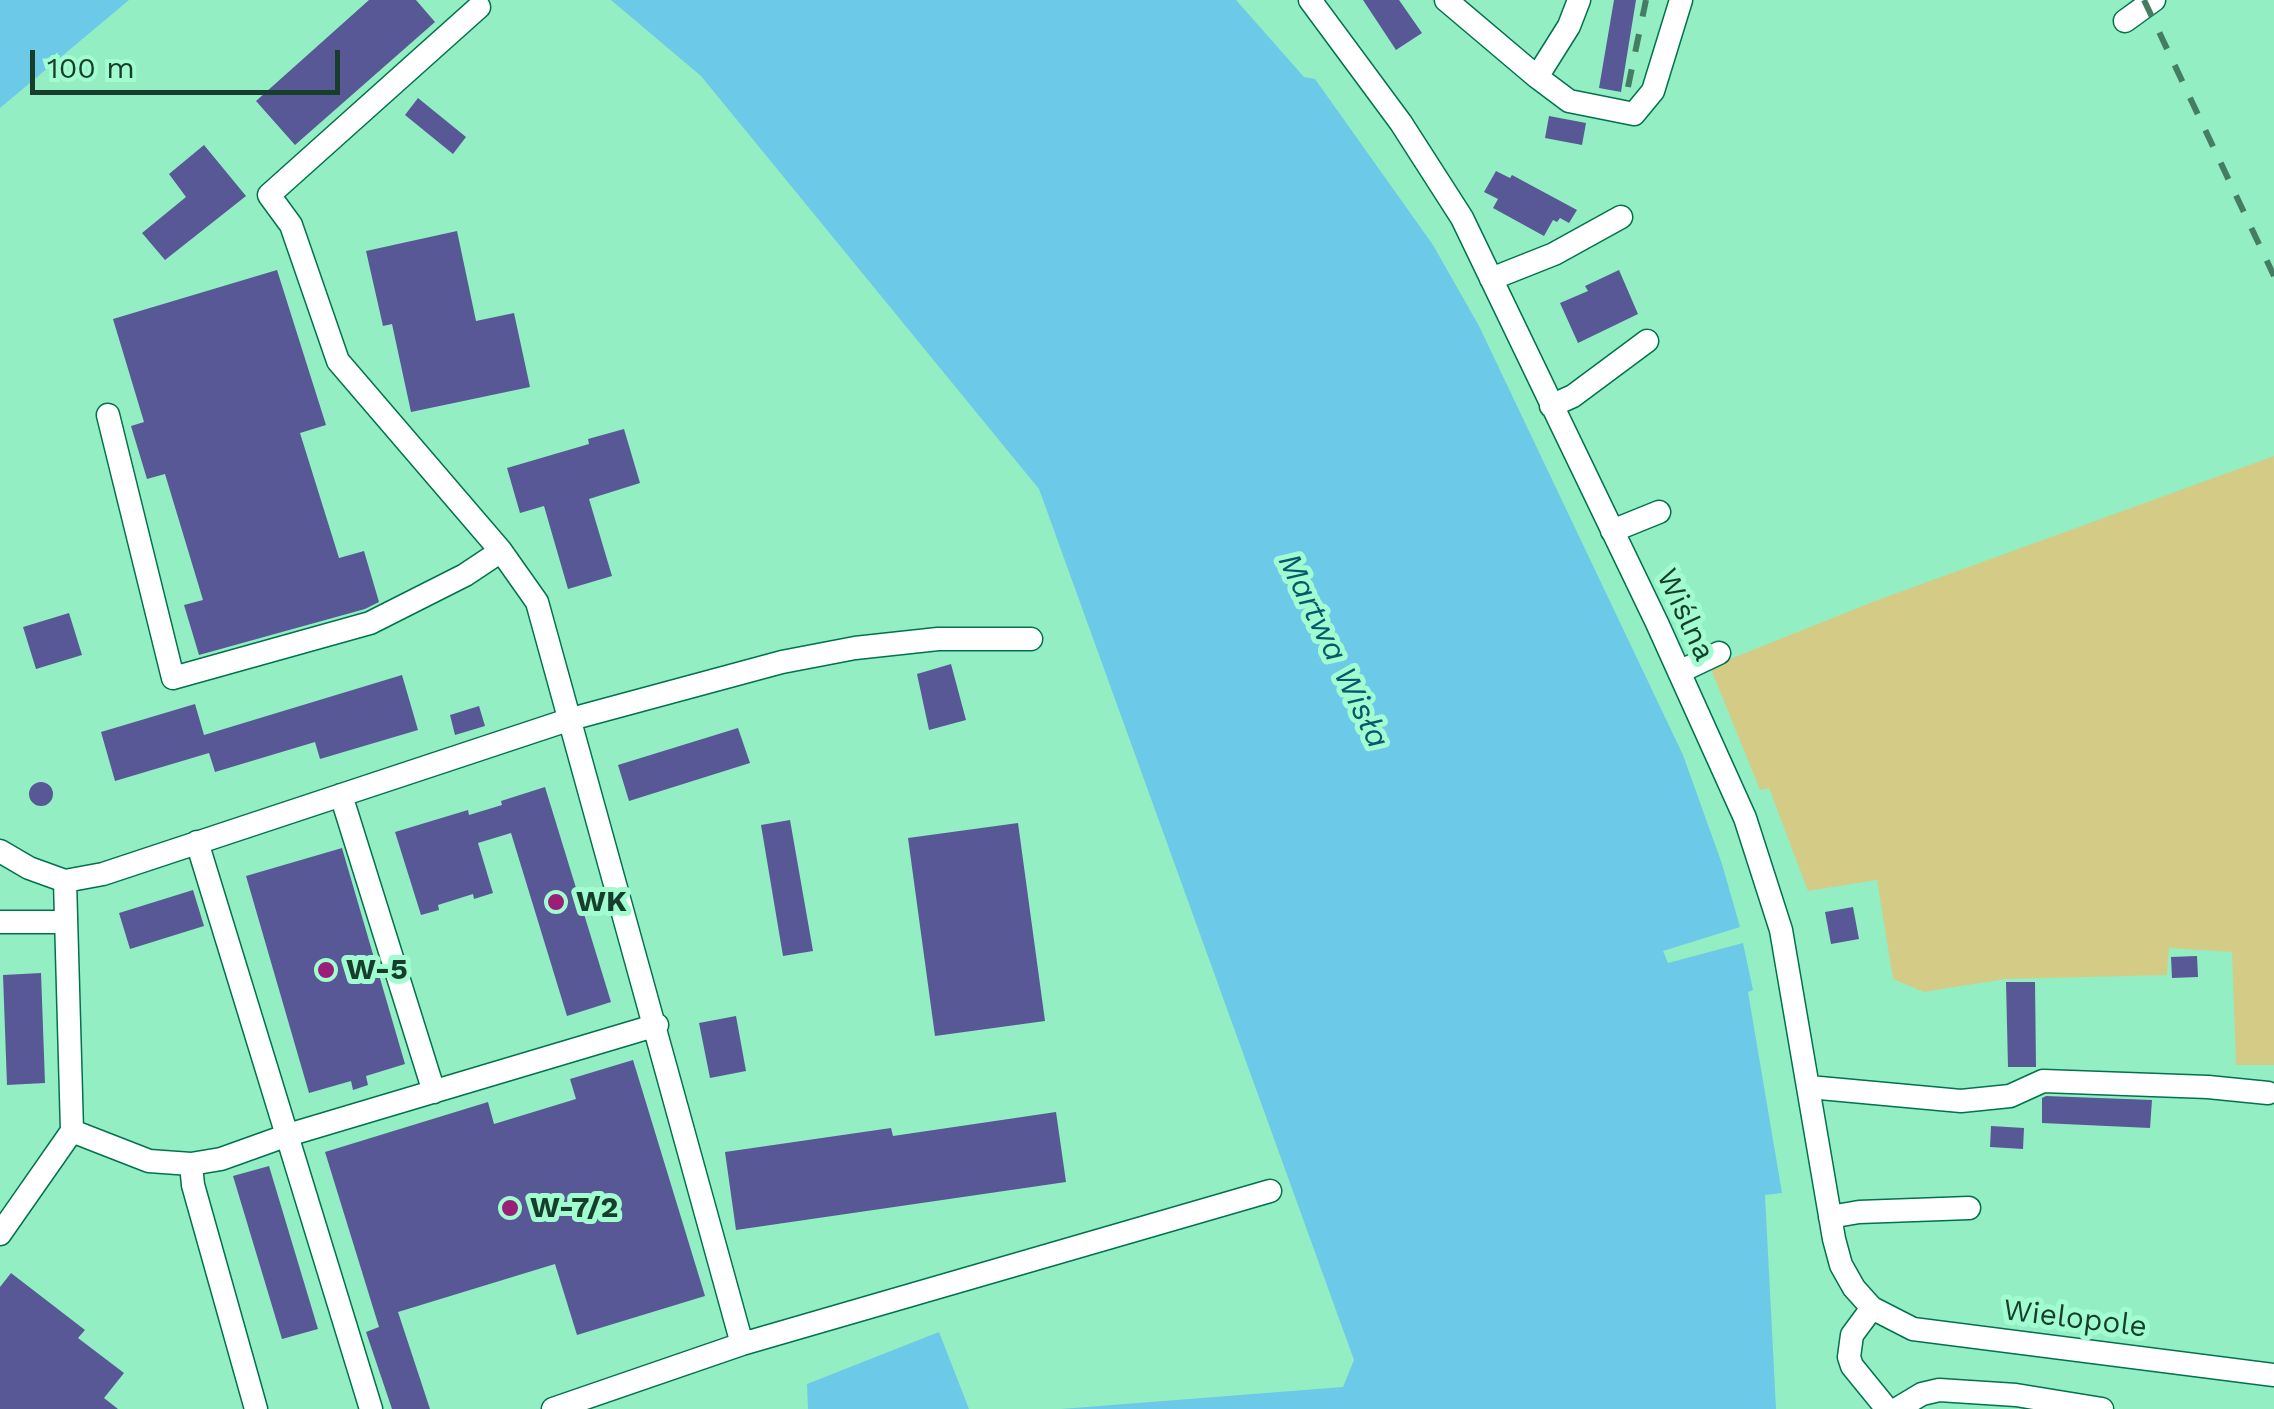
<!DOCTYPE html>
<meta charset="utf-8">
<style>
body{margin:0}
#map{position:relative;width:2274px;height:1409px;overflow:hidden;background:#93eec3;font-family:"Work Sans",sans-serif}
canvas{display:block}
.scale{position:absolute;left:30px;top:50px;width:310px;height:45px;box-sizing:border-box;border:5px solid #173e2d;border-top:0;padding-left:12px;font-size:30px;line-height:35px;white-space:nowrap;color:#173e2d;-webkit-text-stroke:8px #a1fcd0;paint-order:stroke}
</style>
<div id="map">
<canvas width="2274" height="1409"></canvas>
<div class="scale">100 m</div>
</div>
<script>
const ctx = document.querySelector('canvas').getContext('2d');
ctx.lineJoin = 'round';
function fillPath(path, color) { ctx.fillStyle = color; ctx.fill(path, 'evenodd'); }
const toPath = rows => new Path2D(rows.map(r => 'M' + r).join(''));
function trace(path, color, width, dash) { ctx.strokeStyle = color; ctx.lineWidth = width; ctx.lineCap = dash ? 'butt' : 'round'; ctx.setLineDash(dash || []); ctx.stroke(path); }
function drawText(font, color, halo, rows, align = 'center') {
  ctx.font = font + ' "Work Sans",sans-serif'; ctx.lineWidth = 10; ctx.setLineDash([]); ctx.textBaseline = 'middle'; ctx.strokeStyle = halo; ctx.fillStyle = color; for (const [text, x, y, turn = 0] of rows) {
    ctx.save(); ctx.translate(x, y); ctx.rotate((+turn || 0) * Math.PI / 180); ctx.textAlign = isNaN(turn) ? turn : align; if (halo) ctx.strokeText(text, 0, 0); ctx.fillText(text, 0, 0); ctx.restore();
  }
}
fillPath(toPath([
 [2274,456,2274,1065,2236,1065,2232,952,2169,948,2167,975,2005,979,1924,992,1893,979,1877,880,1808,891,1769,788,1760,790,1710,667,1875,601]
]), '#d4cc86');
fillPath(toPath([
 [0,0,129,0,0,108],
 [611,0,1236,0,1304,77,1315,79,1433,245,1479,326,1683,755,1722,864,1740,927,1663,951,1668,963,1743,943,1753,990,1748,992,1782,1193,1765,1195,1776,1409,1061,1409,1343,1387,1354,1360,1039,489,701,76],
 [939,1332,969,1409,808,1409,807,1384]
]), '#6cc9e8');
fillPath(toPath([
 [369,0,416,0,435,22,295,145,256,101],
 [1363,0,1399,0,1422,33,1396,50],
 [1614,0,1636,0,1621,92,1599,88],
 [418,98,466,137,453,154,405,115],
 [1549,116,1586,123,1582,145,1545,138],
 [204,145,246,196,165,260,142,233,186,197,169,174],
 [1496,171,1510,178,1512,175,1577,210,1569,223,1560,218,1557,222,1553,220,1544,236,1493,208,1498,199,1484,192],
 [457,231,476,321,514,313,530,387,411,412,392,324,383,326,366,251],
 [277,270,326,425,300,433,339,558,364,551,379,602,365,609,199,655,184,605,203,600,165,474,147,479,131,426,144,422,113,319],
 [1619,270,1638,314,1578,343,1560,303,1588,291,1585,286],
 [624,429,640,483,589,499,612,576,568,589,544,506,520,513,507,468,589,444,588,439],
 [69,613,82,655,36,669,23,627],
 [951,664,966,720,929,730,917,674],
 [402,675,418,730,320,759,315,742,215,772,209,753,115,781,101,732,195,704,204,735],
 [479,706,485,726,455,735,450,715],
 [738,728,750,763,629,801,618,765],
 '29 794a12 12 0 1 1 24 0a12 12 0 1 1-24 0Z',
 [545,787,611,1002,567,1016,511,833,478,843,493,893,474,899,473,894,438,905,439,910,421,915,395,832,468,810,469,815,502,805,501,801],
 [790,820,813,951,783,956,761,825],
 [1018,823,1045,1021,935,1036,908,838],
 [342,848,405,1064,366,1076,368,1085,353,1090,351,1081,309,1093,246,876],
 [193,890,204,926,130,949,119,913],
 [1853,907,1859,939,1831,944,1825,912],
 [2197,956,2198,977,2172,978,2171,957],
 [41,973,45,1083,7,1085,3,975],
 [2006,982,2035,982,2036,1067,2008,1067],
 [736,1016,746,1071,710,1078,699,1023],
 [633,1060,705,1296,577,1335,555,1264,398,1312,430,1409,392,1409,366,1332,379,1327,325,1152,488,1102,494,1124,576,1099,570,1079],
 [2046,1096,2152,1100,2150,1128,2042,1123,2042,1098],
 [1056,1112,1066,1182,736,1230,725,1152,891,1128,893,1136],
 [1991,1126,2024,1128,2023,1149,1990,1147],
 [269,1166,318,1329,282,1339,233,1176],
 [11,1273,85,1330,78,1338,124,1373,104,1398,118,1409,0,1409,0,1287]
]), '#595896');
const minor = toPath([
 [1310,0,1401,123,1462,218,1657,623,1745,818,1781,930,1834,1239,1841,1265,1854,1288,1872,1308,1913,1329,2274,1375],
 [1446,0,1537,77,1569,26,1579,0],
 [479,7,269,195,291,225,338,361,501,551,537,602,742,1344],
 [2125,21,2154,0],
 [1537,77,1569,101,1634,114,1653,91,1681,0],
 [1491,279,1554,254,1621,217],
 [1551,406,1573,396,1647,341],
 [108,415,173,678,370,623,465,575,501,551],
 [1612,531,1659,512],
 [1679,672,1719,653],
 [341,795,434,1092],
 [197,842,371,1409],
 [0,851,29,868,65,881,103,874,571,719,782,662,855,648,938,639,1031,639],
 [0,922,66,922],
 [1809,1087,1961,1101,2010,1096,2043,1081,2208,1087,2268,1093],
 [72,1131,149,1161,191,1164,221,1159,288,1135,657,1025],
 [191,1164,193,1185,256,1409],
 [1830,1217,1859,1212,1969,1208],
 [0,1234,72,1131,65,881],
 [1872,1308,1852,1335,1849,1357,1852,1366,1887,1409],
 [553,1409,742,1344,1270,1191],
 [1897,1409,1922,1394,1939,1390,2016,1395,2102,1409]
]);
trace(minor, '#00724d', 25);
trace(minor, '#fff', 22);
trace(toPath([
 [2144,0,2274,276],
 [1628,87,1646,0]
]), '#447d63', 6, [18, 18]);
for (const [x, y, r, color] of [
 [556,902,10,"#9a1f77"],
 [326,970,10,"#9a1f77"],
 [510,1208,10,"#9a1f77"]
]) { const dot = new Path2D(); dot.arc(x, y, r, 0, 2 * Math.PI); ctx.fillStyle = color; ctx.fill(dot); trace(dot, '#a1fcd0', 4); }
drawText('30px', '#173e2d', '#a1fcd0', [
 ["Wiślna",1685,615,65],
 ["Wielopole",2075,1319,7]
]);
drawText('bold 30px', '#173e2d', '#a1fcd0', [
 ["WK",576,902],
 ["W-5",346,970],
 ["W-7/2",530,1208]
], 'left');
drawText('italic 32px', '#06586d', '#a1fcd0', [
 ["Martwa Wisła",1333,651,64]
]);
</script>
